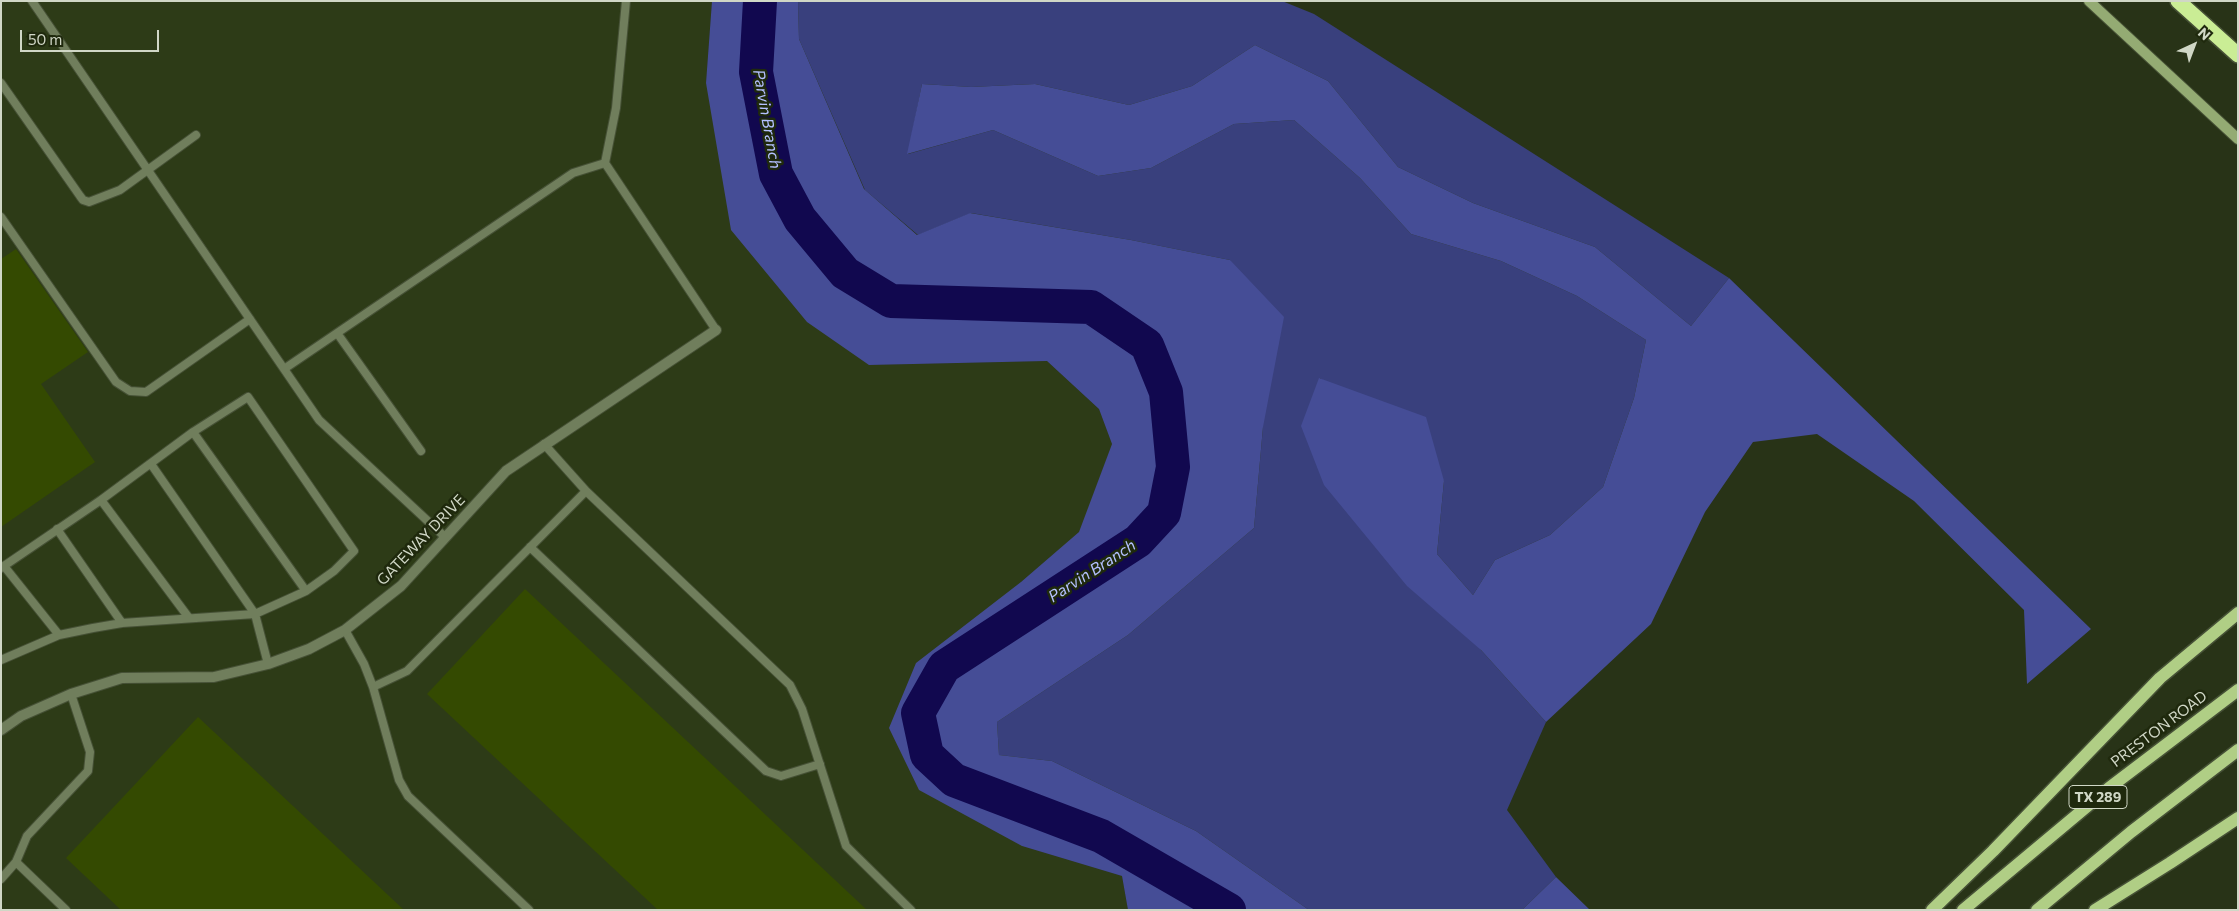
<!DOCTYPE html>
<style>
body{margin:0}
#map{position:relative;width:2239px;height:911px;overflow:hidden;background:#283317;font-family:Commissioner,sans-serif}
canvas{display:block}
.frame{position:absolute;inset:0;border:2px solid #d0d7c6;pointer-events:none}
.north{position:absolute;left:2169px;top:20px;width:50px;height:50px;-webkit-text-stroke:4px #1f290d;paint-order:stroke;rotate:43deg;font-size:14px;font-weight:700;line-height:20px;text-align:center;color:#d0d7c6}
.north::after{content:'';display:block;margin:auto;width:18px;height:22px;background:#d0d7c6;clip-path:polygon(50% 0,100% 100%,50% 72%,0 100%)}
.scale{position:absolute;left:20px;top:30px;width:139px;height:22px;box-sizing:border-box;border:2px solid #d0d7c6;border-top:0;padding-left:6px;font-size:15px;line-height:18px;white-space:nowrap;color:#d0d7c6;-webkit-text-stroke:4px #1f290d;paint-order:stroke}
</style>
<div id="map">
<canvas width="2239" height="911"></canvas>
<div class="frame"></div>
<div class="north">N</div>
<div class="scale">50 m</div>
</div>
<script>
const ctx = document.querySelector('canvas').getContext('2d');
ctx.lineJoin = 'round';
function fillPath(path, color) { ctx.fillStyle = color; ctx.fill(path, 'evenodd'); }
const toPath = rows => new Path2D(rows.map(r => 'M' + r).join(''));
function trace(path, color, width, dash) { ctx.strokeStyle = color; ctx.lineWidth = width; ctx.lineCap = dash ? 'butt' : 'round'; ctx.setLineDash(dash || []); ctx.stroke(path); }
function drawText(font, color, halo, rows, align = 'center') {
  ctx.font = font + ' Commissioner,sans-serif'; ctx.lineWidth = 5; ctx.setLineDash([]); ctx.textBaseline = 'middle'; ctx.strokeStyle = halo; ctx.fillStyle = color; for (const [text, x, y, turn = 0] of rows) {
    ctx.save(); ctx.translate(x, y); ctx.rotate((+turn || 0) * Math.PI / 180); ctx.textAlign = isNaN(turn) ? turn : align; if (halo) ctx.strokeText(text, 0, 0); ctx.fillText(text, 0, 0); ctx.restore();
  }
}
fillPath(toPath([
 [1,1,712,1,706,83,869,365,1047,361,1099,409,1112,444,1080,532,1021,582,1022,846,1122,876,1128,910,1,910]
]), '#2d3b17');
fillPath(toPath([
 [798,1,1282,1,1314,14,1729,278,1691,326,1595,247,1473,203,1398,167,1328,81,1255,45,1192,86,1129,105,1035,84,971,87,922,84,908,154,993,130,1098,176,1151,168,1234,124,1294,120,1360,178,1411,234,1501,261,1577,296,1646,340,1634,398,1603,487,1550,535,1495,560,1473,595,1437,554,1444,481,1320,378,1481,650,1546,722,1507,810,1556,877,1522,910,1309,910,1196,831,1052,761,999,755,997,722,1128,635,1254,528,1263,427,1230,260,1131,240,971,213,918,235,865,190,799,39]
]), '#39407d');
fillPath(toPath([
 [712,1,798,1,799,39,864,189,917,235,970,213,1131,240,1230,260,1284,317,1263,427,1254,528,1128,635,997,722,999,755,1052,761,1196,831,1309,910,1128,910,1122,876,1022,846,919,790,889,728,916,663,1021,582,1079,532,1112,444,1099,409,1047,361,869,365,807,322,731,230,706,83],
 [1255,45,1328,81,1398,167,1473,203,1595,247,1691,326,1729,278,2091,629,2027,684,2024,610,1914,501,1817,434,1753,442,1705,512,1651,624,1546,722,1481,650,1407,586,1324,485,1301,426,1319,378,1426,417,1444,481,1437,554,1473,595,1495,560,1550,535,1603,487,1634,398,1646,340,1577,296,1501,261,1411,234,1360,178,1294,120,1234,124,1151,168,1098,176,993,130,907,154,922,84,971,87,1035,84,1129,105,1192,86],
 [1556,877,1590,910,1522,910]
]), '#454d96');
trace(toPath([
 [760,1,756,72,776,174,800,219,845,273,891,301,1091,307,1147,345,1166,392,1173,467,1164,513,1138,541,944,667,918,713,927,755,954,780,1101,836,1229,910]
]), '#11084f', 34);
fillPath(toPath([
 [16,249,88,352,41,384,95,462,1,527,1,259],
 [525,589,867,910,658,910,427,694],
 [198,717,404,910,121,910,66,858]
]), '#344a01');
const lane = toPath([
 [32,1,319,420,445,537],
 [626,1,616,108,605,163,716,330],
 [1,83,80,196,83,200,89,202,120,190,196,135],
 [1,217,116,382,130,391,146,392,250,319],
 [337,333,421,451],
 [284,369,573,173,605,163],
 [193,432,306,591],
 [544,444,586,491,790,685,802,709,846,846,911,910],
 [151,464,255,614,268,664],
 [101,500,189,618],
 [57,529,122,623],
 [530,547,766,771,781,776,820,764],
 [4,566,59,635],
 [1,568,101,500,193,432,248,397,354,551,334,571,306,591,255,614,122,623,93,628,59,635,1,660],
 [345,630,364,664,373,687,399,780,408,796,529,910],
 [373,687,407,671,586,491],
 [16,862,66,910],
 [1,879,16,862,27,836,88,771,90,752,71,694]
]);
const street = toPath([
 [1,730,21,716,71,694,122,678,214,677,268,664,309,649,345,630,401,586,506,471,716,330]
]);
const secondary = toPath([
 [2089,1,2238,139]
]);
const primary = toPath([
 [1932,910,1993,851,2160,678,2238,613],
 [1963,910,2109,788,2238,690],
 [2037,910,2131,832,2238,750],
 [2095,910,2170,863,2238,818]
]);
const highway = toPath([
 [2178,1,2238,55]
]);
trace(lane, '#465136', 10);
trace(street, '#465136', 12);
trace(secondary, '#465136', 12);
trace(primary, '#465136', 15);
trace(highway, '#465136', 18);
trace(lane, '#707e5c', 8);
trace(street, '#707e5c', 10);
trace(secondary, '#94ab73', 10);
trace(primary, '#b0ce85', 12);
trace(highway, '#caed95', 15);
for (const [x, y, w] of [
 [2098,797,58]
]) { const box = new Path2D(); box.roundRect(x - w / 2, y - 11.5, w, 23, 4); ctx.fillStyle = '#1f290d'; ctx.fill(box); trace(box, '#d0d7c6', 1); }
drawText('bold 14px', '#d0d7c6', null, [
 ["TX 289",2098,797]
]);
drawText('15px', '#d0d7c6', '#1f290d', [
 ["GATEWAY DRIVE",421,540,-46],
 ["PRESTON ROAD",2159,729,-37]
]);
drawText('italic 16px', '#b4c0ff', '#1f290d', [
 ["Parvin Branch",767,119,80],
 ["Parvin Branch",1092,571,-33]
]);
</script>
